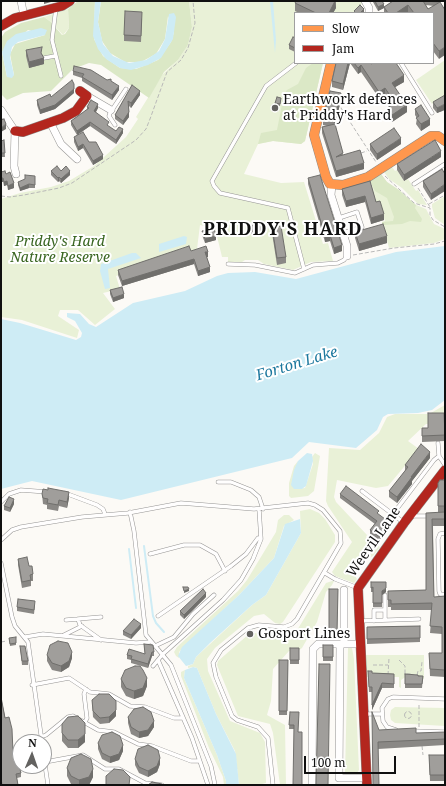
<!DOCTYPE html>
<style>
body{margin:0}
#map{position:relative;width:446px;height:786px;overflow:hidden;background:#fcfaf6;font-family:"Noto Serif",serif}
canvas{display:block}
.frame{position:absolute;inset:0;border:2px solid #101010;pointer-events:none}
.legend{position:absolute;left:294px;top:12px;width:140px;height:52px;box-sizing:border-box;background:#fff;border:1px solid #9f9f9f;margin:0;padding:5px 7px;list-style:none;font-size:12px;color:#101010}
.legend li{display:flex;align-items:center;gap:8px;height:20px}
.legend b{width:20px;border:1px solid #9f9f9f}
.north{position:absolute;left:12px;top:734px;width:40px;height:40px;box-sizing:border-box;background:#fff;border:1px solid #9f9f9f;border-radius:50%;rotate:2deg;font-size:11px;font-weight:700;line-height:16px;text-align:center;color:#101010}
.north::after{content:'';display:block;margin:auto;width:14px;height:18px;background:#636260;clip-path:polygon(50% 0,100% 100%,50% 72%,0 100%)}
.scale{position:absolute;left:304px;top:756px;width:92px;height:18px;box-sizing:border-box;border:2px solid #101010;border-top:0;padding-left:5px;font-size:12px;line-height:14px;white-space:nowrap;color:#101010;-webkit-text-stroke:3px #fff;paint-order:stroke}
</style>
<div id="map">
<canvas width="446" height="786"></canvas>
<div class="frame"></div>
<ul class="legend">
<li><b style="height:5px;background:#ff974d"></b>Slow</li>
<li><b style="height:5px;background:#b3261e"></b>Jam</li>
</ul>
<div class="north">N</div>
<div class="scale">100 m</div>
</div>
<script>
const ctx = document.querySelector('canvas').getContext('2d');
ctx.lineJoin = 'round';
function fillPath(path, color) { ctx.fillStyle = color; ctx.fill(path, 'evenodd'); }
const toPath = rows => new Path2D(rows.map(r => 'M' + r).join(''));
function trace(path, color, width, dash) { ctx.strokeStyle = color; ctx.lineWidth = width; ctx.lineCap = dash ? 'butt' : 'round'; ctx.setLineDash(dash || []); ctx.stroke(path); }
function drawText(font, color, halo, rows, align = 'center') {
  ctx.font = font + ' "Noto Serif",serif'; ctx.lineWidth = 4; ctx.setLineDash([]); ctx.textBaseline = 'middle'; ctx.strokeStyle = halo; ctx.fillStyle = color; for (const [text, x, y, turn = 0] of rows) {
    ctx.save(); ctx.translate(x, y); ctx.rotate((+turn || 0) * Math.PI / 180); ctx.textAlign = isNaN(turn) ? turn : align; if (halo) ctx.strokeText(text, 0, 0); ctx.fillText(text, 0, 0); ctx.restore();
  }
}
fillPath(toPath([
 [189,1,361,1,362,3,356,13,295,13,295,63,323,63,305,141,301,144,273,141,258,144,244,174,281,183,304,182,323,244,328,243,333,261,311,262,293,270,264,264,258,260,245,260,242,262,228,262,228,257,222,257,215,228,200,225,197,249,116,276,120,289,103,293,115,309,95,325,78,310,60,310,58,316,79,330,77,338,22,320,1,317,1,199,20,193,51,187,69,181,94,166,126,137,138,119,136,117,162,75,178,60,188,45,192,27],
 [68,9,69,28,63,35,51,22,44,17],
 [445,60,445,95,432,104,416,80],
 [392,167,395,171,397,170,404,181,408,179,416,191,418,190,427,205,418,204,402,188,389,179,384,172],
 [381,174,387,182,399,190,414,204,426,209,434,224,445,229,445,239,434,243,389,248,382,222,385,221,380,206,376,206,370,186,372,185,370,181],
 [445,196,445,225,435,218,432,207,432,204],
 [445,405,445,423,426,424,408,441,419,449,388,486,376,488,337,480,334,497,336,502,367,535,366,537,380,547,373,556,358,564,354,574,357,579,354,583,335,576,332,572,352,542,328,506,326,501,329,448,360,450,379,433,387,417,395,414,429,414],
 [315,453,320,456,314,491,308,496,291,498,289,496,289,483,294,466,298,461,294,489,305,488,313,464,312,457],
 [310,509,319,513,325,519,335,535,335,542,283,622,280,624,275,623,264,614,254,616,215,648,207,659,208,671,230,721,260,733,265,742,266,783,258,785,239,785,235,751,216,714,197,668,193,667,188,668,188,666,193,664,196,657,252,605,266,595,301,533,300,511],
 [284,515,289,515,294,520,284,526,274,558,239,595,182,649,179,652,179,658,176,656,174,652,177,647,238,591,247,580,276,532,278,520],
 [332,581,334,581,332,585,326,592,317,622,302,648,298,651,289,651,273,669,271,701,267,715,285,725,286,785,280,785,273,733,270,724,238,716,217,665,218,661,249,634,255,633,291,640,326,583],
 [348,648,352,648,354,659,359,770,357,773,345,773],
 [365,655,424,655,424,679,414,674,410,674,401,680,401,688,399,687,399,677,366,677],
 [185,670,184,678,217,755,226,781,226,785,224,785,223,777,209,748,181,676,181,672],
 [395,707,445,708,445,726,395,723,391,720,390,715,391,710]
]), '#e9f1d7');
fillPath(toPath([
 [78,1,95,1,94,39,103,56,120,68,136,69,158,60,171,42,174,32,168,16,165,39,156,54,141,62,125,62,110,53,102,41,98,22,101,1,189,1,192,27,188,45,178,60,164,72,149,98,101,65,89,63,73,69,51,91,23,93,7,100,1,94,1,38,5,32,21,23,44,17,51,22,62,35,65,34,69,28,68,9],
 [28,30,45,35,15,44,10,54,14,75,7,77,2,52],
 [313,63,323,63,305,141,301,144,273,141,258,144,261,133,277,130,284,94,287,90,298,84,306,68],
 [381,174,387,182,399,190,416,205,415,208,422,219,421,222,410,221,402,224,383,225,382,222,393,221,394,217,387,198,375,191,370,181]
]), '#dbe8c6');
fillPath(toPath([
 [95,1,101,1,98,22,103,44,113,56,129,63,146,60,159,51,165,39,169,14,174,13,176,17,173,39,161,58,148,65,131,70,120,68,106,59,98,49,93,36],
 [270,1,273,1,276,40,275,53],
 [41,28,47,30,45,35,18,42,12,47,10,57,14,75,12,78,7,77,2,52,7,41,16,34],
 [184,236,187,237,186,244,159,252,159,244],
 [445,246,445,400,432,410,418,413,388,414,383,417,377,430,356,448,309,442,292,458,121,500,32,481,1,489,1,319,20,323,76,340,81,337,82,333,75,321,67,317,67,313,80,314,89,324,96,327,133,303,185,291,217,276,228,273,255,272,296,279,396,252],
 [132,253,136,253,141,258,108,269,110,288,105,289,100,271,101,264],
 [307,453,312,454,313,461,306,486,302,489,294,489,291,485,294,470,298,461],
 [300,519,301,533,266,595,252,605,210,643,196,657,193,664,186,666,178,656,182,647,239,595,274,558,285,524],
 [193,667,197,668,216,714,236,754,239,785,226,785,226,781,217,755,184,678,185,670]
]), '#ceecf5');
trace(toPath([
 [144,546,153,616,156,623,164,632],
 [129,549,136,608]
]), '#ceecf5', 2);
const lane = toPath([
 [56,8,52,40,61,76],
 [44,58,55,56],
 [296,63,266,86,212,181,214,186,220,193,288,208,304,269],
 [401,63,432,113],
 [115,125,109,116,110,113,126,89],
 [414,184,445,164],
 [339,218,357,212,362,227,343,233],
 [228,264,255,265,295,273,313,265,338,263,344,260,347,256],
 [439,456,445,465],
 [218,482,231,482,251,490,259,497,263,509],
 [362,491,403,522],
 [65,493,97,505,103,509,105,514],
 [1,502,9,494,21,490,47,492],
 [130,512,134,531,146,635,171,665,211,766,215,785],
 [393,514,434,460,439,456,438,443],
 [412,516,430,516],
 [445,533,440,534,438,539,439,591,440,594,445,595],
 [1,540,12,530,21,527,82,517,128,513,181,503,254,509,308,503,315,505,323,510,340,531,341,543,297,619,292,624,284,627,259,625,248,628,221,650,213,663,216,677,232,716,237,720,258,727,268,738,273,785],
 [150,554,184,545,200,545,216,554,225,571],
 [1,563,12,617,15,626,28,642,42,742],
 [325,573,335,579,358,588],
 [385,595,385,620],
 [158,616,231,566,246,554,258,538,261,538],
 [78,619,80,625,101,640],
 [66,620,101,617],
 [360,621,419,619],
 [374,621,374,610,385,610],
 [64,635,82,626],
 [25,637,43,634,136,643,150,642],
 [155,646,174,637,193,614,214,595],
 [158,660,192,738,208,785],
 [153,666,163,654,223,600,241,580,253,559,261,539,259,509],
 [32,685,69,678,90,692,109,694,130,706,145,707,174,718,183,718],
 [365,714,382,714],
 [85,722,87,718,84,694,86,689],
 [396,730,387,727,383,721,382,708,388,699,393,697,445,699],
 [412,731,445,732],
 [41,737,46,735,68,717,73,716,98,730,114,732,138,744,152,746,191,761,199,761],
 [44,758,48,785],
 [45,762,83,755,105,769,119,769,145,783,162,785]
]);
const street = toPath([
 [21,1,24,16],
 [365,1,369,8,369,13],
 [87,96,111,110],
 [1,110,15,131,14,166,16,174],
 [50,122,61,144,77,159],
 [332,185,331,195,347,246,347,256],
 [344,590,344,644],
 [340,644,339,778,367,778],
 [312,785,313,649,318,644,360,644]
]);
const slow = toPath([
 [331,63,314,135,326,177,330,184,343,185,368,177,431,136,438,136,445,141]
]);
const jam = toPath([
 [1,26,15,18,62,6,70,1],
 [15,131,23,132,63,118,76,111,87,96,80,91],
 [367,785,358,588,404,523,445,470]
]);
trace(lane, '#969594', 4.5);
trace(street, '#969594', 8);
trace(slow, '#8d8c8a', 10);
trace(jam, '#8d8c8a', 10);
trace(toPath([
 [344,96,341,108,376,162],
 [361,153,367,151],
 [385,176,414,203,430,208,430,215,433,220,445,227],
 [418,188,430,207],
 [1,196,10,197,24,195,59,188,72,183,136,140,146,129,150,119,167,72,181,60,188,48,195,23,193,1],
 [429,204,445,195],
 [353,255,394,248,434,244,445,241],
 [1,642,7,641],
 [399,660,405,666,405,674,412,674],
 [373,665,388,665],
 [388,675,389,658],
 [417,675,418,671,421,671,422,662],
 '404.5 715a3.5 3.5 0 1 1 7 0a3.5 3.5 0 1 1-7 0Z',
 [419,727,419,704],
 [422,746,423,755],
 [13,751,20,750]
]), '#b9b9b8', 1, [4, 2]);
trace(lane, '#fffefe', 3.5);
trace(street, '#fffefe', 7);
trace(slow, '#ff974d', 9);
trace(jam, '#b3261e', 9);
fillPath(toPath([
 [336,1,336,8,333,13,299,13,295,11,295,3],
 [373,1,382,1,384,8,378,11,373,2],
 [393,1,440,1,439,59,433,51,433,13,384,13,384,7],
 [426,5,434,6,428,9],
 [142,18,141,42,124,41,124,35],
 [295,38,295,52,289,49,289,45],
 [26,50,42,54,44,64,29,68,26,56],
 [336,63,371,63,404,82,395,87,407,112,392,122,387,115,387,108,392,105,385,94,379,98,361,72,358,74,350,63,343,90,332,87,332,81],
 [73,71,111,81,119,90,112,100,82,81,82,78,73,75],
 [132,85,140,95,131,108,129,106,129,117,123,125,115,119,115,115],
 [74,93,55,109,40,114,37,105,37,100,51,97],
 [281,100,280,106,275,105,275,103],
 [341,100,335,124,343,155,364,169,336,177,322,133,322,127,327,126,323,125,323,119],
 [433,102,442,111,437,113,433,108],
 [87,107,98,108,96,112,109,127,116,131,123,133,116,144,90,126,77,135,71,125,71,121,87,110],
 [415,109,430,125,421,131,416,124,417,118,415,115],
 [74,137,89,142,103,159,93,165,83,148,78,151,74,142],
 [4,140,5,157,1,157,1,141],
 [370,144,401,144,377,160,370,150],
 [441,157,404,181,397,170,397,164],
 [442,169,431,200,423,187,423,181],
 [51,171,61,171,70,175,61,183,59,181,58,182,51,175],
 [1,172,6,174,14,188,8,190,7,185,4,186],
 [308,178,342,251,334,254,330,241,325,242,308,184],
 [35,179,35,188,29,188,20,191,18,185,18,182],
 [370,181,376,202,384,220,371,224,365,202,346,207,342,195,342,189],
 [272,227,286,257,286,263,277,265,272,233],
 [262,228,261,236,251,234,251,230],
 [202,231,216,240,205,243,202,235],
 [355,232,387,243,359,251,355,238],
 [191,251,208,257,207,257,210,272,198,276,194,264,122,286,118,275,118,270],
 [110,290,124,298,113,302,110,294],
 [445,421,445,441,422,442,422,428,428,428],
 [430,458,412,481,412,484,397,503,389,497,389,491,405,471,405,465],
 [445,480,445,526,433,526,434,597,445,611,445,677,430,676,429,653,442,653,442,634,430,633,432,610,391,610,391,607,388,607,388,591,426,590,426,513,438,513,438,483],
 [42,494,69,498,67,508,59,506,58,511,47,509,47,505,43,504],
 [340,494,379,515,389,527,379,541,370,535,370,530,375,524,340,498],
 [14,504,10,512,4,510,4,506],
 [18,559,29,566,33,574,33,581,31,581,31,586,22,588,18,565],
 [371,582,386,592,382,595,382,607,373,607,373,592,371,592],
 [329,589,338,589,337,637,329,636],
 [206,597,184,619,180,615,180,611],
 [35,605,34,614,17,611,17,607],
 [420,626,420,642,367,644,367,627],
 [141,628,131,639,123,635,123,631],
 [9,638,16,643,16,645,10,646],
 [144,644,154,652,154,656,152,656,148,668,131,663,131,660,127,659,127,655,145,654],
 [323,645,333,645,333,661,323,661],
 [20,646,28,661,28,665,22,665],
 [290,648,299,648,299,664,290,664],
 [47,655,72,658,69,667,61,672,52,670,47,661],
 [279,660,288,660,287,715,279,715],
 [368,671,372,673,394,674,394,688,382,688,372,710,372,692,369,692],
 [405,674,423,676,422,688,405,688],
 [121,679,147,686,143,696,134,699,126,696,121,687],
 [1,697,14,759,21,773,21,777,17,778,18,785,1,785],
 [92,700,116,716,109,723,100,724,93,717],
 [290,712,299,712,294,729,289,729],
 [128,717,154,727,148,736,139,738,131,734,128,723],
 [62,724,85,742,78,748,68,748,62,741],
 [379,730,416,733,445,739,445,745,378,749,373,785],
 [98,743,123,751,119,760,110,763,102,759,98,749],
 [429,755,445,763,445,781,430,781],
 [135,759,160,764,157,772,148,777,139,773,135,765],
 [67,768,93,777,89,785,72,785,71,784,67,776]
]), '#8a8885');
fillPath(toPath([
 [44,1,51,1,51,2,44,4],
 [335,1,336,8,333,13,329,13],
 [384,4,384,8,378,11,378,7],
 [408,5,408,13,396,13],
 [364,9,364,13,360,13],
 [445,47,445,55,439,59,439,51],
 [44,58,44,64,29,68,29,62],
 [348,63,350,63,343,90,343,84],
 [361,65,361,72,358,74,358,68],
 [404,75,404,82,392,89,392,83],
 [74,84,74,93,55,109,40,114,40,110],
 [119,86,119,90,112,100,112,95],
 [385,88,385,94,379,98,379,92],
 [140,91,140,95,131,108,131,103],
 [341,93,341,100,334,128,334,121],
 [98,104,98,108,94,115,94,111],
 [445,104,445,110,437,113,437,108],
 [407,105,407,112,392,122,392,115],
 [129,112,129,117,123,125,123,121],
 [430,119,430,125,421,131,421,124],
 [90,122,90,126,77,135,77,131],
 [6,124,6,129,1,132,1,128],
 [123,129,123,133,116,144,116,140],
 [401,138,401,144,377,160,377,154],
 [83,144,83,148,78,151,78,147],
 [441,151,441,157,404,181,404,175],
 [103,155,103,159,93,165,93,161],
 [364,163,364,169,336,177,336,171],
 [70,171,70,175,61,183,61,179],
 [59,177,59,181,58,182,58,178],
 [1,178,3,178,3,182,1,182],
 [7,181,7,185,4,186,4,182],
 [14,183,14,188,8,190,8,186],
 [29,184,29,188,20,191,20,188],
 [445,184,445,191,431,200,431,194],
 [365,196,365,202,346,207,346,201],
 [384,214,384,220,371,224,371,218],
 [330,235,330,241,325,242,325,236],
 [216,236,216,240,205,243,205,239],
 [387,236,387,243,359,251,359,244],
 [342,245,342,251,334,254,334,248],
 [205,252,208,252,208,257,205,257],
 [194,259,194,264,122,286,122,281],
 [210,267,210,272,198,276,198,271],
 [124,294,124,298,113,302,113,298],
 [430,452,430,458,412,481,412,484,397,503,397,497,411,477],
 [69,492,69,498,67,508,67,502],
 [14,499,14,504,10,512,10,508],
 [389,522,389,527,379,541,379,536],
 [386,588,386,592,382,595,382,591],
 [189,589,189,591,184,593,184,591],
 [206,593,206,597,184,619,184,615],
 [141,624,141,628,131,639,131,635],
 [72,652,72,658,69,667,61,672,61,666],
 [152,652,152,656,148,668,148,664],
 [147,678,147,686,143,696,134,699,134,691],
 [382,683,382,688,372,710,372,705],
 [116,710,116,716,109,723,109,717],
 [154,721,154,727,148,736,139,738,139,732],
 [85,734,85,742,78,748,78,740],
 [123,745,123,751,119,760,110,763,110,757],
 [160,758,160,764,157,772,148,777,148,771],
 [93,769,93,777,89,785,79,785,79,780]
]), '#706f6c');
const building = toPath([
 [296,1,335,1,329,13,316,13,295,3,296,1],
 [375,1,382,1,384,4,378,7,375,1],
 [393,1,423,1,428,9,440,2,445,10,445,47,439,51,433,43,433,13,414,13,408,5,396,13,388,13,384,7,393,1],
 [423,1,440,1,440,2,423,1],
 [360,5,364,9,360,13,356,13,354,11,360,5],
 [125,11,142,12,141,36,124,35,125,11],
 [293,37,295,38,295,48,289,45,293,37],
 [42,47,41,53,44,58,29,62,26,50,42,47],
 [336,63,348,63,343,84,332,81,336,63],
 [354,63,371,63,371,64,373,63,396,63,404,75,392,83,407,105,392,115,387,108,395,103,385,88,379,92,361,65,358,68,354,63],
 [74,66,91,70,107,80,111,79,111,81,119,86,112,95,82,77,84,74,73,71,74,66],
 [72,80,74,84,74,89,55,105,40,110,37,100,50,94,51,97,72,80],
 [132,85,140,91,131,103,128,101,129,112,123,121,115,115,132,85],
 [330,91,341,93,334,121,323,119,330,91],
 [445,95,445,104,437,108,433,102,445,95],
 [277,97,281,98,280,104,275,103,277,97],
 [91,100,98,104,94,111,109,122,107,125,116,131,119,127,123,129,116,140,90,122,77,131,71,121,89,108,87,107,91,100],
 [421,105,430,119,421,124,416,118,419,116,415,109,421,105],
 [4,119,6,124,1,128,1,120,4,119],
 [335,124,343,153,336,157,360,150,364,163,336,171,322,127,335,124],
 [394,128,401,138,377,154,370,144,394,128],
 [83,132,89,142,96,142,103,155,93,161,83,144,78,147,74,137,83,132],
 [4,140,5,153,1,153,1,141,4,140],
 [435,140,441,151,404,175,397,164,435,140],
 [57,166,61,171,66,166,70,171,61,179,59,177,58,178,51,171,57,166],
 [442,169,445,174,445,184,431,194,423,181,442,169],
 [5,171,6,174,10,172,14,183,8,186,7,181,4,182,3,178,1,178,1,172,5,171],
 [25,175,35,176,35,185,29,184,20,188,18,182,25,179,25,175],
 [320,175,342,245,334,248,330,235,325,236,308,178,320,175],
 [370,181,376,202,380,201,384,214,371,218,365,196,346,201,342,189,370,181],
 [253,222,262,224,261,232,251,230,253,222],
 [383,224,387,236,359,244,355,232,383,224],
 [281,226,286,257,277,258,272,227,281,226],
 [214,228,216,236,205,239,202,231,214,228],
 [189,246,191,251,206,246,208,252,205,252,210,267,198,271,194,259,122,281,118,270,189,246],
 [122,287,124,294,113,298,110,290,122,287],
 [428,413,444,413,445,435,422,436,422,428,428,428,428,413],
 [421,444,430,452,411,477,412,477,397,497,389,491,408,467,405,465,421,444],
 [440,480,445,480,445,506,438,506,438,483,440,480],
 [346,486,379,511,377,513,389,522,379,536,370,530,377,521,340,494,346,486],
 [48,488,69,492,67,502,59,500,58,505,47,503,48,499,43,498,42,494,43,489,48,490,48,488],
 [9,497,14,499,10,508,4,506,9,497],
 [445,512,445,519,432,519,434,597,445,596,445,670,430,669,429,653,442,653,442,627,430,626,432,603,391,604,391,600,388,600,388,591,426,590,426,513,445,512],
 [27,557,29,566,32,566,33,574,30,575,31,580,22,582,18,559,27,557],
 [371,582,386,582,386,588,382,591,382,603,373,603,373,587,371,588,371,582],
 [183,587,188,587,189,589,184,591,183,587],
 [203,589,206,593,184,615,180,611,203,589],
 [329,589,338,589,337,632,329,632,329,589],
 [18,599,35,601,34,610,17,607,18,599],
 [134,619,141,624,131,635,123,631,134,619],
 [420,626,420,638,367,639,367,627,420,626],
 [16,637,16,643,10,644,9,638,16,637],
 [58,641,68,643,72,652,69,661,61,666,52,663,47,655,50,645,58,641],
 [144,644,153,645,154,652,152,652,148,664,131,659,132,656,127,655,129,649,145,654,144,644],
 [323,645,333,645,333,657,323,657,323,645],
 [20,646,25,646,28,661,22,661,20,646],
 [290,648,299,648,299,660,290,660,290,648],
 [279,660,288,660,287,711,279,711,279,660],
 [319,664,330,664,328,785,316,785,319,664],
 [135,666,140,666,143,670,147,678,143,688,134,691,126,688,121,679,125,670,135,666],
 [368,671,372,671,372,673,394,674,394,684,382,683,372,705,372,687,369,687,368,671],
 [405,674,418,675,418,676,423,676,422,684,405,684,405,674],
 [99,694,109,694,116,701,116,710,109,717,100,718,93,711,92,700,99,694],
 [1,697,5,718,9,717,12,729,13,753,14,759,17,758,21,773,16,774,18,785,2,785,1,778,1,697],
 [143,707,151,712,154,721,148,730,139,732,131,727,128,717,134,709,143,707],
 [290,712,299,712,298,732,302,732,302,785,293,785,294,725,289,725,290,712],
 [372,712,379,730,416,728,416,733,445,732,445,739,378,742,379,785,373,785,372,712],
 [78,716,85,723,85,734,78,740,68,740,62,733,62,724,68,717,78,716],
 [112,732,120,736,123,745,119,754,110,757,102,753,98,743,102,735,112,732],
 [148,745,158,750,160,758,157,766,148,771,139,767,135,759,138,749,148,745],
 [81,754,91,759,93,769,89,777,79,780,71,776,67,768,71,758,81,754],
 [429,755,445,755,445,775,430,775,429,755],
 [114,769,123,770,130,777,129,785,106,785,106,776,114,769],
 [152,782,162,784,162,785,148,785,152,782]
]);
fillPath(building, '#a09e9b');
trace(building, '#706f6c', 1);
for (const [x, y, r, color] of [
 [275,108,4,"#636260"],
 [250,634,4,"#636260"]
]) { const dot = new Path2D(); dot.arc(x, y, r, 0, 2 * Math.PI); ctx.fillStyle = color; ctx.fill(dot); trace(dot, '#fff', 1.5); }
drawText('14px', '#101010', '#fff', [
 ["Earthwork defences",283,100],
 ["at Priddy's Hard",283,116],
 ["Gosport Lines",258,634]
], 'left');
drawText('italic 14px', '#3a6622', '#fff', [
 ["Priddy's Hard",60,242],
 ["Nature Reserve",60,258]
]);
drawText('14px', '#101010', '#fff', [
 ["Weevil Lane",374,542,-55]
]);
drawText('italic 15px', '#1d789e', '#fff', [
 ["Forton Lake",297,364,-17]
]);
ctx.letterSpacing = '1px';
drawText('bold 18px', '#101010', '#fff', [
 ["PRIDDY'S HARD",283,230]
]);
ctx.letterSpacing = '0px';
</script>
